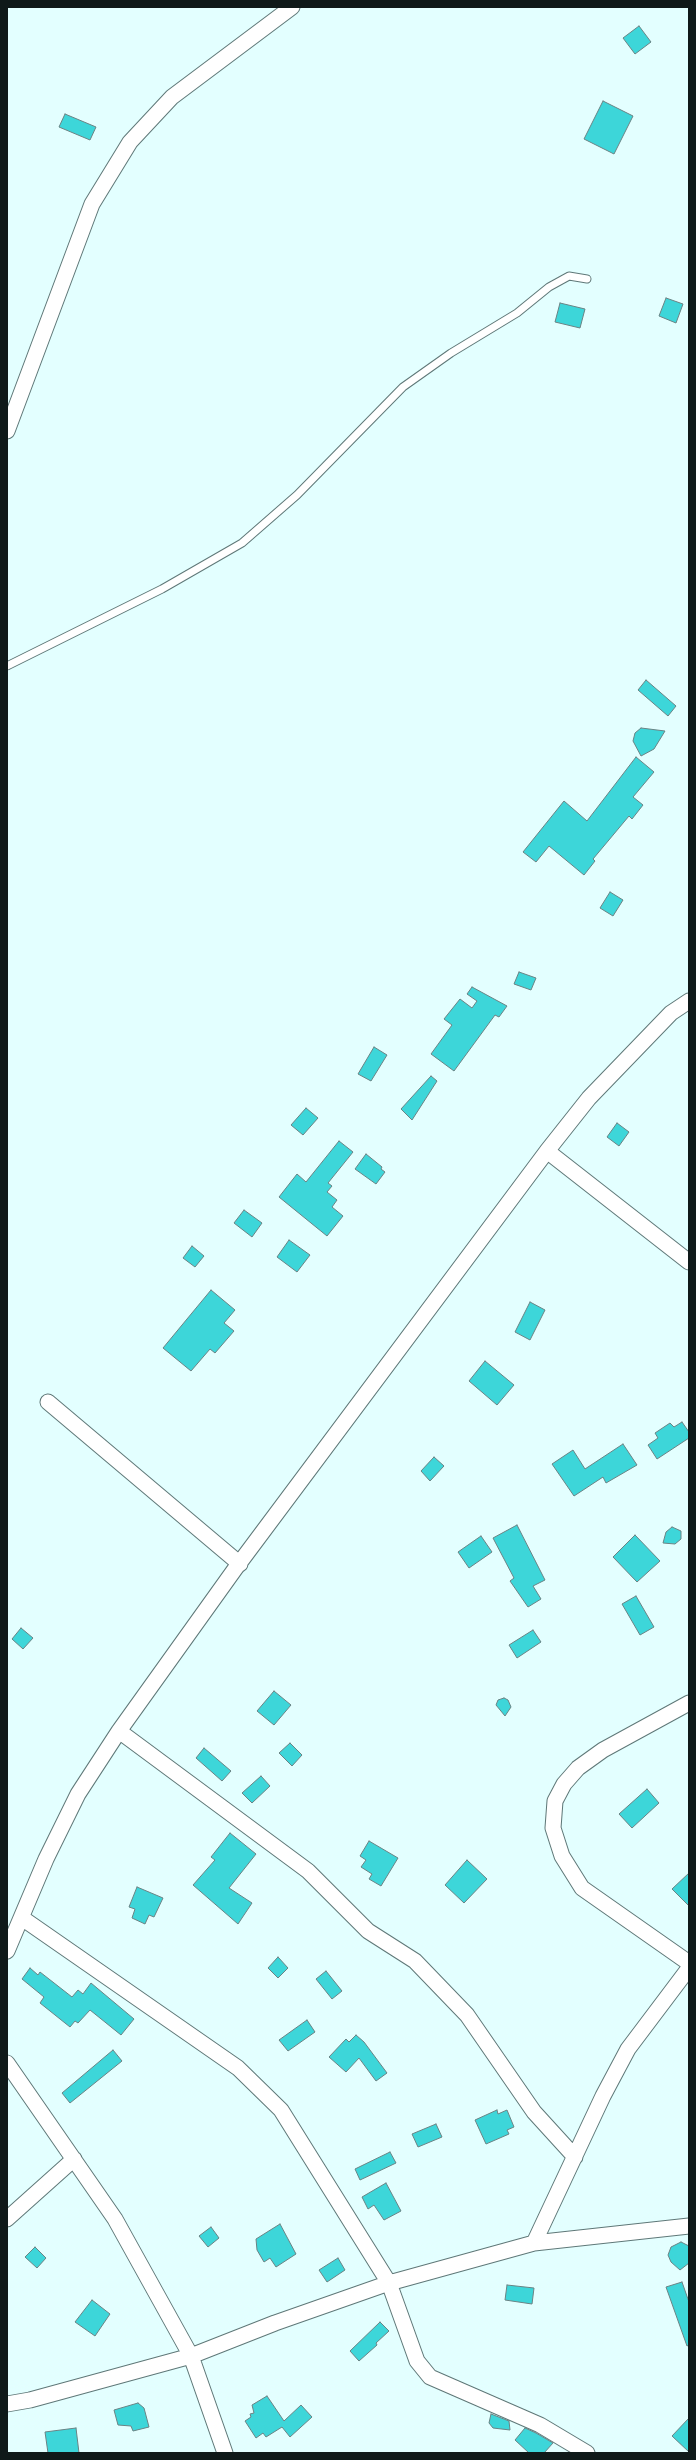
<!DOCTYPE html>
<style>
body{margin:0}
#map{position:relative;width:696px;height:2460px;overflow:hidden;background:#e3ffff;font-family:Karla,sans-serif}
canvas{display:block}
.frame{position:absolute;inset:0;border:8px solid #0f1919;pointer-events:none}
</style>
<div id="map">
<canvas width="696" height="2460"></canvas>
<div class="frame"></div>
</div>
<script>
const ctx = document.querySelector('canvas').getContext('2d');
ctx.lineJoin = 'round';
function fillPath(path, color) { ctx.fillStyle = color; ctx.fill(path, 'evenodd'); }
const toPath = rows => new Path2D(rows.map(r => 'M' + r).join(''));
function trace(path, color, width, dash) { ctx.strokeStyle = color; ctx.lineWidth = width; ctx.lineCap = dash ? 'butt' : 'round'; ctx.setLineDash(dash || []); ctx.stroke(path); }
const building = toPath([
 [639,26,651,42,635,54,623,38,639,26],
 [603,101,633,116,614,154,584,139,603,101],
 [65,114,96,127,90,140,59,127,65,114],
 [666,298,683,304,676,323,659,316,666,298],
 [560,303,585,309,580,328,555,322,560,303],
 [646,680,676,706,668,716,638,690,646,680],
 [641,728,665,731,654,749,641,756,633,741,635,733,641,728],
 [636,757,654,772,633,797,643,805,632,819,629,816,593,859,595,861,584,875,549,846,536,862,523,852,564,801,587,821,636,757],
 [610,892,623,900,613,916,600,908,610,892],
 [519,972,536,978,531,990,514,984,519,972],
 [472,987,507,1006,499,1017,495,1015,454,1071,431,1054,452,1025,444,1019,460,999,472,1008,477,1001,467,994,472,987],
 [374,1047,387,1055,371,1081,358,1074,374,1047],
 [431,1076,437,1081,412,1120,401,1109,431,1076],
 [306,1108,318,1118,303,1135,291,1125,306,1108],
 [617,1123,629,1132,619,1146,607,1137,617,1123],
 [339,1141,353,1152,328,1183,332,1186,327,1192,337,1200,332,1207,343,1216,327,1236,279,1197,297,1174,306,1182,339,1141],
 [366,1154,382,1167,381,1169,385,1172,376,1184,355,1169,366,1154],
 [244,1210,262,1223,252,1237,234,1223,244,1210],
 [289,1240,310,1255,297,1272,277,1257,289,1240],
 [192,1246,204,1256,195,1267,183,1258,192,1246],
 [211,1290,235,1310,224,1323,234,1331,215,1353,210,1349,191,1371,163,1348,211,1290],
 [530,1302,545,1310,530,1340,515,1332,530,1302],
 [485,1361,514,1385,497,1405,469,1381,485,1361],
 [682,1422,689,1432,689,1438,657,1459,648,1445,658,1438,655,1433,670,1423,674,1427,682,1422],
 [623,1444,637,1465,606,1483,603,1477,574,1496,552,1464,573,1450,585,1469,623,1444],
 [434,1457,444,1466,430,1481,421,1471,434,1457],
 [517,1525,545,1580,533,1586,541,1599,528,1607,510,1581,514,1578,493,1538,517,1525],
 [672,1527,681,1531,681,1539,675,1544,663,1543,666,1532,672,1527],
 [635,1535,660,1561,637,1582,613,1557,635,1535],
 [481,1536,492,1552,469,1568,458,1552,481,1536],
 [636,1596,654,1627,640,1635,622,1604,636,1596],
 [21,1628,33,1638,23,1649,12,1639,21,1628],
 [533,1630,541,1642,517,1658,509,1645,533,1630],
 [274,1691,291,1705,274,1725,257,1711,274,1691],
 [504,1698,508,1700,511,1707,505,1716,496,1705,498,1700,504,1698],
 [290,1743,302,1755,292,1766,279,1753,290,1743],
 [204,1748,231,1771,222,1781,196,1758,204,1748],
 [261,1776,270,1786,252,1803,242,1793,261,1776],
 [647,1789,659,1803,632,1828,619,1814,647,1789],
 [230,1833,256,1854,229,1888,252,1903,238,1924,193,1885,215,1860,211,1857,230,1833],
 [369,1841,398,1858,381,1886,369,1879,372,1874,361,1867,366,1860,360,1856,369,1841],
 [467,1860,487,1879,464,1903,445,1885,467,1860],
 [689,1873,689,1906,672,1889,689,1873],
 [137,1887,163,1898,154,1917,149,1915,145,1924,132,1918,135,1909,129,1907,137,1887],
 [278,1957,288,1968,278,1978,268,1968,278,1957],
 [30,1968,38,1975,40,1972,72,1997,78,1990,83,1994,91,1983,134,2019,121,2035,90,2010,78,2023,75,2021,70,2027,40,2003,44,1997,22,1979,30,1968],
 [326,1971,342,1991,332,1999,316,1979,326,1971],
 [307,2020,315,2032,288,2051,279,2040,307,2020],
 [356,2035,364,2042,387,2073,376,2081,359,2058,346,2072,329,2057,346,2039,349,2042,356,2035],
 [113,2050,122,2061,70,2103,62,2093,113,2050],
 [497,2110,498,2114,507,2110,514,2127,507,2130,509,2134,486,2144,475,2120,497,2110],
 [436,2124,442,2137,418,2147,412,2134,436,2124],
 [390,2152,396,2163,360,2180,355,2169,390,2152],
 [386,2183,401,2211,384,2220,374,2205,368,2209,362,2197,386,2183],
 [280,2224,296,2254,276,2267,270,2258,264,2262,257,2250,256,2239,280,2224],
 [211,2227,219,2238,208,2247,199,2236,211,2227],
 [681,2242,689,2246,689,2263,680,2270,671,2262,668,2255,671,2247,681,2242],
 [35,2247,46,2258,37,2268,25,2257,35,2247],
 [338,2258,345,2270,327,2282,319,2270,338,2258],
 [682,2282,689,2302,689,2345,687,2346,666,2287,682,2282],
 [507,2285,534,2288,532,2304,505,2300,507,2285],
 [92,2300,110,2314,95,2336,75,2322,92,2300],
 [380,2322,389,2331,376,2343,377,2345,359,2361,350,2351,380,2322],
 [267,2396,284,2421,301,2405,312,2417,290,2437,282,2427,266,2437,263,2433,256,2438,245,2421,251,2417,250,2414,254,2413,252,2405,267,2396],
 [138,2403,144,2408,149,2427,133,2431,131,2426,118,2425,114,2410,138,2403],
 [491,2414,509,2421,510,2430,493,2428,489,2423,491,2414],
 [689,2418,689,2452,672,2436,689,2418],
 [76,2428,79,2453,48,2453,45,2432,76,2428],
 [525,2428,536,2433,553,2443,544,2453,529,2453,515,2440,525,2428]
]);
fillPath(building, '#3dd6d9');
trace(building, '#6a8384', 1);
const lane = toPath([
 [7,666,162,589,242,543,297,495,403,387,451,353,517,313,549,287,569,276,587,279]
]);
const street = toPath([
 [7,431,92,204,130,142,172,97,292,7],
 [547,1151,689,1262],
 [48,1402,240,1564],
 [689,1703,603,1750,578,1768,564,1784,555,1801,553,1828,562,1856,582,1888,689,1963],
 [119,1731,308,1871,368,1931,415,1961,467,2015,534,2112,575,2157],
 [22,1918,238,2068,281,2110,389,2283,417,2361,430,2377,540,2425,587,2453],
 [7,1951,46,1859,78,1794,119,1731,235,1569,547,1151,589,1098,671,1013,689,1001],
 [7,2063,115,2219,191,2356,225,2453],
 [7,2219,74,2159],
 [534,2243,603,2096,628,2049,689,1968],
 [7,2404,30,2400,191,2356,275,2323,389,2283,534,2243,689,2226]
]);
trace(lane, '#5f7878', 9);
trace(street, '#5f7878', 17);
trace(lane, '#fff', 7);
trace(street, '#fff', 15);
</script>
